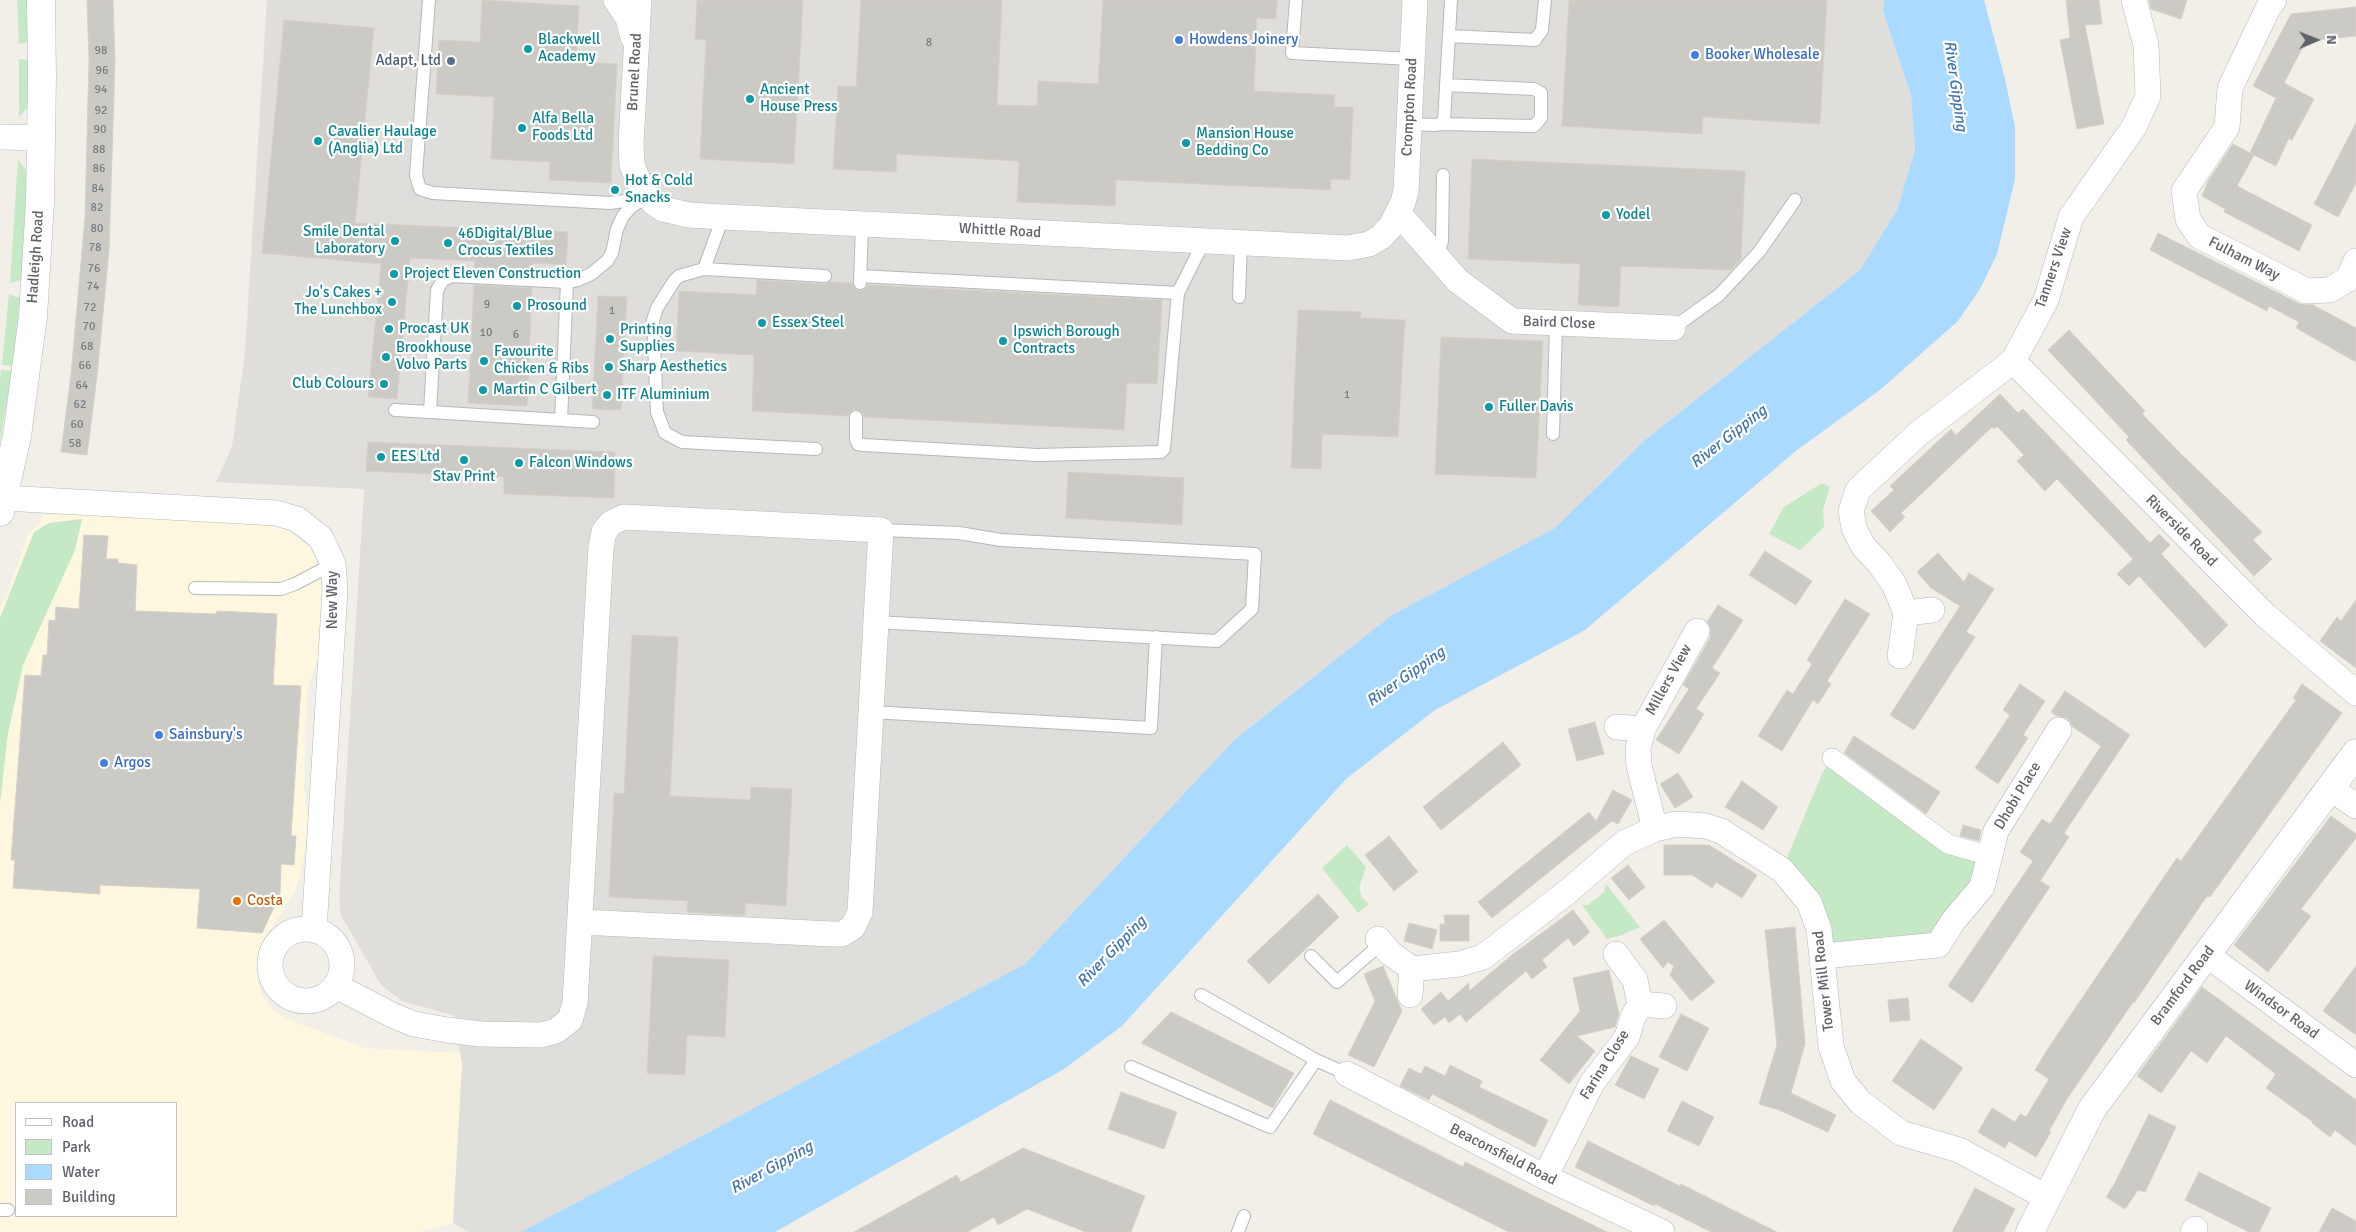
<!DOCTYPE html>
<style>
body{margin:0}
#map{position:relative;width:2356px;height:1232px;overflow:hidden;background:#f1efe8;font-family:Signika,sans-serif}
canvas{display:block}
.legend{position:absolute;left:15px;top:1102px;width:162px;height:115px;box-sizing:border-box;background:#fff;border:1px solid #bfc1c3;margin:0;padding:6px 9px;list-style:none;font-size:15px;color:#5f6368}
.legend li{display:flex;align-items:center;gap:10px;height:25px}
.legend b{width:25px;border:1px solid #bfc1c3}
.north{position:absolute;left:2291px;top:15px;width:50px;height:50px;-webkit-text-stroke:4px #fff;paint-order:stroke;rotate:89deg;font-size:14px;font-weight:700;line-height:20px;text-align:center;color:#5f6368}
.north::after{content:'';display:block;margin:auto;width:18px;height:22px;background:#5f6368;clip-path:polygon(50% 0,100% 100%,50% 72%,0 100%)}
</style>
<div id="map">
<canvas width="2356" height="1232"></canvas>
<ul class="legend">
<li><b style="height:6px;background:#fff"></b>Road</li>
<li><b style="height:14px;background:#c5e8c5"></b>Park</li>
<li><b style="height:14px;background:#aadaff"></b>Water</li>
<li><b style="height:14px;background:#cccac5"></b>Building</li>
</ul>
<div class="north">N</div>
</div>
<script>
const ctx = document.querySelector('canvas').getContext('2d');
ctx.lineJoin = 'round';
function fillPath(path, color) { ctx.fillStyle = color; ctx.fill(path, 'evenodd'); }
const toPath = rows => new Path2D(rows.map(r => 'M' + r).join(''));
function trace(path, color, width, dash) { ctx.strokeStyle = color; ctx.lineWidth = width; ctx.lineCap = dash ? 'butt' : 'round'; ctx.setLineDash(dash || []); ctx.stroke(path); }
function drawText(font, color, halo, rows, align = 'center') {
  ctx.font = font + ' Signika,sans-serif'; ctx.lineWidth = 4.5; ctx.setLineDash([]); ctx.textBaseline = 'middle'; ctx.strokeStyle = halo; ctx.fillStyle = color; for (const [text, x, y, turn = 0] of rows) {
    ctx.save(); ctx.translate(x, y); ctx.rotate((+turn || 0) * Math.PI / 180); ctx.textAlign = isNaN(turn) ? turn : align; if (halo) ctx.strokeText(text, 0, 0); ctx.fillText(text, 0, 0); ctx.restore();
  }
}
fillPath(toPath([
 [72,514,263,524,285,529,307,545,315,556,321,576,322,593,318,659,307,690,304,788,309,825,308,841,297,886,288,903,260,946,256,965,258,984,263,997,273,1009,285,1018,364,1048,460,1053,462,1064,453,1223,419,1232,0,1232,0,607,7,595,28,535,38,524,43,515],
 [16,1103,176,1103,176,1216,16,1216]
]), '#fef7e0');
fillPath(toPath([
 [267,0,1884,0,1883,11,1911,95,1915,150,1897,210,1860,270,1646,439,1555,528,1392,615,1234,740,1025,964,521,1232,468,1232,453,1223,462,1064,455,1016,402,1001,381,985,341,915,339,898,364,489,216,482,232,447,245,352]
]), '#e0deda');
fillPath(toPath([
 [17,0,28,0,29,42,19,44],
 [19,59,29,60,28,102,27,108,19,117],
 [18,159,27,172,22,273,21,280,10,283],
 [9,294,20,298,13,366,2,365],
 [1,370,12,371,0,442,0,382],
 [1822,483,1830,487,1823,510,1824,527,1800,550,1769,534,1784,507],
 [82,519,75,550,23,665,8,733,0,803,0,618,34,532,49,523],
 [1832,758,1948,844,1990,856,1938,945,1823,956,1782,870,1822,774],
 [1347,845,1366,867,1359,888,1362,898,1369,904,1358,913,1322,868],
 [1606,884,1640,927,1622,935,1607,939,1582,905,1588,905,1604,892]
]), '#c5e8c5');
fillPath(toPath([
 [1884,0,1984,0,2005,79,2015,127,2015,179,1997,254,1980,289,1958,321,1880,390,1797,450,1585,630,1435,710,1346,779,1122,1026,1064,1069,775,1232,521,1232,1025,964,1234,740,1392,615,1555,528,1646,439,1860,270,1897,210,1915,150,1911,95,1883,11]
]), '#aadaff');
const building = toPath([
 [87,0,113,0,115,62,109,250,97,376,87,455,61,452,71,375,85,217,89,60,87,0],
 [482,0,579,6,576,62,617,64,611,183,549,180,550,162,491,159,494,97,436,94,439,40,480,42,482,0],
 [697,0,803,0,794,164,700,159,706,40,695,39,697,0],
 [861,0,1002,0,997,105,1037,106,1038,81,1098,84,1103,0,1277,0,1276,19,1257,18,1254,91,1335,95,1334,107,1353,107,1350,180,1331,179,1330,190,1116,180,1115,206,1017,202,1019,161,897,154,896,172,833,169,838,86,856,87,861,0],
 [1569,0,1827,0,1820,124,1703,117,1702,134,1562,126,1569,0],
 [2066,0,2099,0,2102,24,2085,25,2104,124,2077,129,2060,40,2070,38,2066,0],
 [2149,0,2187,0,2181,19,2151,9,2149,0],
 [2356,7,2356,36,2306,41,2284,83,2314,99,2292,140,2289,138,2276,166,2250,153,2276,98,2253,86,2291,14,2356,7],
 [284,20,374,28,355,223,568,232,566,265,533,263,533,272,474,269,475,261,410,258,397,399,368,397,381,264,262,253,284,20],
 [2356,123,2356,183,2338,217,2314,204,2356,123],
 [2233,144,2254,155,2237,186,2312,225,2299,251,2224,212,2225,209,2202,196,2208,181,2233,144],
 [1472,159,1745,171,1741,259,1731,270,1621,266,1619,307,1578,305,1580,264,1468,259,1472,159],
 [2158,233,2300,304,2313,305,2356,328,2356,362,2296,328,2299,322,2269,306,2267,311,2150,250,2158,233],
 [757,280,825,284,830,282,852,283,853,287,859,291,864,290,868,285,1162,300,1157,384,1127,383,1124,430,864,417,863,413,856,409,852,410,848,416,752,411,754,355,676,351,679,291,756,295,757,280],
 [474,285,532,288,527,406,468,403,474,285],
 [598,296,627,297,621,410,592,409,598,296],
 [1298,310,1361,312,1360,318,1405,320,1398,437,1322,434,1321,469,1291,468,1298,310],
 [2069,330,2145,411,2142,414,2182,455,2262,532,2253,540,2272,559,2254,576,2126,440,2129,437,2048,350,2069,330],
 [1441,337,1543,341,1536,478,1435,474,1441,337],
 [2000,394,2018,413,2023,409,2150,543,2159,534,2170,545,2161,554,2228,625,2205,648,2139,576,2129,586,2117,574,2133,559,2057,479,2045,491,2017,461,2024,455,1997,426,1994,429,1992,427,1901,513,1905,517,1890,532,1871,511,1894,490,1890,486,1951,429,1956,435,2000,394],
 [368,442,615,452,614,498,504,494,504,477,366,471,368,442],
 [1068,472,1184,478,1182,525,1066,518,1068,472],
 [84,535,108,536,106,559,118,559,118,563,137,565,135,611,216,614,217,611,277,614,273,685,301,686,291,836,296,836,294,865,281,864,280,894,262,933,197,928,200,889,100,885,100,894,13,888,15,860,11,860,25,675,41,676,43,655,47,655,49,620,55,621,56,607,79,609,84,535],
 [1765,551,1812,581,1796,605,1749,575,1765,551],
 [1938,553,1964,582,1969,573,1994,589,1966,632,1975,637,1914,730,1890,715,1960,606,1931,588,1917,572,1938,553],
 [1845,599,1870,614,1827,681,1831,684,1818,704,1813,700,1782,751,1758,736,1787,690,1793,694,1812,664,1807,660,1845,599],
 [2356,600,2356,668,2320,641,2337,617,2341,621,2356,600],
 [1718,605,1743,620,1712,668,1720,673,1696,709,1704,714,1679,754,1656,740,1689,689,1683,685,1710,638,1711,630,1707,622,1718,605],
 [632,635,678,637,670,796,750,800,751,787,792,789,786,906,745,903,745,915,735,915,687,912,688,901,609,897,614,793,624,794,632,635],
 [2020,684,2045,701,2023,735,2028,738,1998,784,1975,768,2010,715,2003,710,2020,684],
 [2302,684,2342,713,2210,897,2207,896,2134,1003,2133,1002,2067,1099,2049,1131,2051,1132,2036,1157,2009,1141,2005,1148,1978,1132,1992,1108,2015,1122,2020,1114,2026,1117,2049,1079,2035,1070,2047,1050,2170,868,2177,858,2181,861,2296,700,2293,698,2302,684],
 [2065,691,2130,735,2064,833,2069,837,2040,881,2050,887,1972,1003,1948,986,2033,861,2020,852,2042,819,2050,824,2101,746,2073,727,2067,718,2057,716,2051,712,2065,691],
 [1595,722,1604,754,1577,761,1568,729,1595,722],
 [1854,736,1940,792,1926,814,1844,753,1854,736],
 [1503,742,1521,765,1441,830,1423,807,1503,742],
 [1678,773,1693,797,1675,808,1660,784,1678,773],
 [1742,781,1778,807,1763,830,1725,807,1742,781],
 [1613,790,1632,800,1618,824,1612,821,1492,918,1478,902,1589,812,1596,821,1613,790],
 [2331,816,2356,834,2356,838,2301,909,2311,916,2268,972,2234,945,2331,816],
 [1963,825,1981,830,1979,841,1960,836,1963,825],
 [1389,836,1418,872,1394,891,1365,855,1389,836],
 [1664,845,1709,845,1757,875,1742,898,1716,882,1712,888,1692,875,1664,875,1664,845],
 [1628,865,1645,887,1629,900,1611,878,1628,865],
 [1318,894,1339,917,1269,984,1247,961,1318,894],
 [1573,910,1590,932,1574,946,1568,938,1542,960,1547,967,1532,979,1526,971,1466,1022,1460,1014,1449,1023,1445,1017,1434,1025,1421,1009,1441,992,1448,1001,1469,983,1469,991,1512,955,1573,910],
 [1444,915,1469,915,1469,941,1440,941,1440,924,1445,924,1444,915],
 [1664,920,1715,982,1691,1001,1670,975,1674,966,1668,962,1663,968,1640,939,1664,920],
 [1409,923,1437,930,1432,949,1404,941,1409,923],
 [1795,927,1805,1044,1791,1093,1836,1115,1828,1132,1779,1110,1759,1104,1777,1045,1765,930,1795,927],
 [653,956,729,960,725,1037,687,1035,685,1075,647,1073,653,956],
 [1383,966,1402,1011,1374,1067,1348,1055,1375,1001,1364,974,1383,966],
 [2356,966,2356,1035,2323,1011,2356,966],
 [1609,970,1619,1014,1615,1027,1577,1036,1595,1051,1569,1084,1540,1060,1580,1011,1573,978,1609,970],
 [2202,987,2356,1100,2356,1146,2335,1130,2330,1137,2312,1123,2313,1122,2266,1088,2276,1074,2226,1036,2207,1063,2191,1051,2161,1093,2137,1076,2202,987],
 [1908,998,1910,1020,1890,1022,1888,1000,1908,998],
 [1171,1012,1294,1073,1273,1108,1141,1043,1171,1012],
 [1681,1014,1709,1028,1687,1071,1659,1057,1681,1014],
 [1921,1039,1963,1068,1934,1110,1892,1081,1921,1039],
 [1631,1056,1659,1069,1644,1099,1615,1085,1631,1056],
 [1450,1065,1482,1081,1479,1087,1548,1120,1535,1147,1432,1094,1429,1100,1400,1086,1409,1068,1421,1074,1425,1066,1445,1076,1450,1065],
 [1121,1092,1177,1112,1164,1149,1108,1129,1121,1092],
 [1330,1100,1463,1167,1465,1162,1607,1232,1509,1232,1313,1134,1330,1100],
 [1682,1101,1714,1117,1699,1146,1667,1131,1682,1101],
 [2149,1114,2176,1127,2145,1192,2138,1190,2125,1209,2106,1197,2115,1183,2149,1114],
 [1588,1141,1680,1186,1681,1184,1777,1232,1711,1232,1655,1204,1654,1206,1575,1167,1588,1141],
 [1023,1148,1145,1196,1131,1232,1086,1232,1027,1209,998,1225,994,1217,967,1232,854,1232,957,1175,961,1182,1023,1148],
 [2199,1172,2271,1208,2259,1232,2249,1232,2185,1200,2199,1172],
 [1975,1188,2015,1209,2003,1232,1952,1232,1975,1188],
 [2332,1208,2356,1221,2356,1232,2319,1232,2332,1208]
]);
fillPath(building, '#cccac5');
trace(building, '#d6d1c6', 1);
const service = toPath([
 [429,0,416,175,420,189,433,193,610,203,637,199],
 [1296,0,1292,53,1413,59],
 [1449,36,1535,40,1542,30,1545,0],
 [1409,124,1435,125,1441,124,1444,121,1451,0],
 [1441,124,1534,126,1541,118,1541,93,1534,89,1446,85],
 [1437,258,1442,241,1443,175],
 [704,269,723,217],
 [860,276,1178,293],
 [567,282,561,420,430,412,437,290,443,280,452,276,567,282,578,280,591,274,607,261,612,253,617,229,623,216,631,207,647,196],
 [860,283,862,224],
 [1239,297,1241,242],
 [1673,328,1719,295,1759,252,1795,200],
 [395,410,430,412],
 [856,417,856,440,858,444,864,445,1037,455,1161,452,1164,449,1178,293,1204,241],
 [561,420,593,422],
 [1553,434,1556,323],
 [816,449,682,442,665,433,657,412,653,320,657,308,674,281,679,276,704,269,825,276],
 [195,588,281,589,295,584,333,564],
 [876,622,1217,641,1252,609,1255,554,1001,540,959,533,881,530],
 [871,712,1151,728,1156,637],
 [1311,956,1337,982,1382,943],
 [1201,995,1316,1060,1347,1074],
 [1131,1067,1270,1127,1316,1060],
 [0,1210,8,1210],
 [1238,1232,1244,1216]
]);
const pedestrian = toPath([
 [1832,758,1948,844,1990,856]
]);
const minor = toPath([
 [616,0,628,18,633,37],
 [639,0,631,144,632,165,642,189,654,203,663,209,689,215,723,217,1348,248,1369,244,1381,237,1391,226,1403,202,1406,191,1415,0],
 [2274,0,2268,8,2230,88,2227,127,2184,191,2188,219,2199,236,2307,291,2330,290,2348,279,2356,261],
 [0,137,41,138],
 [1399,214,1458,281,1512,321,1673,328],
 [2013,361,2265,615,2356,693],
 [4,498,276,513,297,519,321,538,333,564,335,590,314,930],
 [1906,613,1932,610],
 [1900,656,1906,613,1894,584,1879,563,1863,546,1854,528,1851,511,1858,490,1919,433,2013,361,2046,300,2071,217,2134,127,2148,96,2146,45,2134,0],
 [1617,727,1643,729,1638,748,1639,766,1655,829],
 [1643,729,1697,631],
 [2330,788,2356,806],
 '270 965a36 36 0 1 1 72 0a36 36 0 1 1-72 0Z',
 [1378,939,1390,953,1412,969,1459,964,1483,957,1566,893,1624,843,1655,829,1676,824,1706,826,1721,831,1782,870,1809,902,1819,929,1831,1046,1843,1081,1860,1102,1901,1133,1959,1150,2046,1197],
 [2207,955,2356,1065],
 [1823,956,1938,945,1954,920,1982,887,1996,831,2059,730],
 [336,986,394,1016,414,1024,447,1030,481,1034,541,1035,556,1031,570,1020,575,1003,601,547,604,532,611,523,624,517,881,530,860,912,853,927,842,934,833,934,580,922],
 [1410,995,1412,969],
 [1640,1004,1664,1006],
 [1347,1074,1545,1177,1662,1232],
 [1545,1177,1592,1083,1627,1037,1633,1017,1640,1004,1635,980,1616,954],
 [2193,1232,2195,1229]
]);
const tertiary = toPath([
 [0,512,17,436,33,316,40,202,42,76,41,0]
]);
const secondary = toPath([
 [2030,1232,2092,1109,2356,753]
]);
trace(service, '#b5b8bc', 14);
trace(pedestrian, '#b5b8bc', 20);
trace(minor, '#b5b8bc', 26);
trace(tertiary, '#b5b8bc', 29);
trace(secondary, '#b6babf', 29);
trace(service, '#fff', 12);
trace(pedestrian, '#fff', 19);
trace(minor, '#fff', 25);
trace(tertiary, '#fff', 28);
trace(secondary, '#fff', 28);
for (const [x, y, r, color] of [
 [1179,40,5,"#3f7fe0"],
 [528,49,5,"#0f9aa8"],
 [1695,55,5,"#3f7fe0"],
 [451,61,5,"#5c6f8a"],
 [750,99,5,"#0f9aa8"],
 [522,128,5,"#0f9aa8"],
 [318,141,5,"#0f9aa8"],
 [1186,143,5,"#0f9aa8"],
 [615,190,5,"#0f9aa8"],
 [1606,215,5,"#0f9aa8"],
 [395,241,5,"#0f9aa8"],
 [448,243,5,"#0f9aa8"],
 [394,274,5,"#0f9aa8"],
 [392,302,5,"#0f9aa8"],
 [517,306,5,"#0f9aa8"],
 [762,323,5,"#0f9aa8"],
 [389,329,5,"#0f9aa8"],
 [610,339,5,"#0f9aa8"],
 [1003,341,5,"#0f9aa8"],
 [386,357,5,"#0f9aa8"],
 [484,361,5,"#0f9aa8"],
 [609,367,5,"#0f9aa8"],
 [384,384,5,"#0f9aa8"],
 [483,390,5,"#0f9aa8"],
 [607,395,5,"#0f9aa8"],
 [1489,407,5,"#0f9aa8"],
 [381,457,5,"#0f9aa8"],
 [464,460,5,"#0f9aa8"],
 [519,463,5,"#0f9aa8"],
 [159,735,5,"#3f7fe0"],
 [104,763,5,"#3f7fe0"],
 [237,901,5,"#e8710a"]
]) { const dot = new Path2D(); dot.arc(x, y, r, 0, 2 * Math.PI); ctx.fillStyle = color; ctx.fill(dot); trace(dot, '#fff', 2); }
drawText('12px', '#7a7d7f', null, [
 ["8",929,43],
 ["98",101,51],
 ["96",102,71],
 ["94",101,90],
 ["92",101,111],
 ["90",100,130],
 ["88",99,150],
 ["86",99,169],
 ["84",98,189],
 ["82",97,208],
 ["80",97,229],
 ["78",95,248],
 ["76",94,269],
 ["74",93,287],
 ["9",487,305],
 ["72",90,308],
 ["1",612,311],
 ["70",89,327],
 ["10",486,333],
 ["6",516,335],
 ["68",87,347],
 ["66",85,366],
 ["64",82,386],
 ["1",1347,395],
 ["62",80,405],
 ["60",77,425],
 ["58",75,444]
]);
drawText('15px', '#0d838f', '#fff', [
 ["Blackwell",538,40],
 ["Academy",538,57],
 ["Ancient",760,90],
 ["House Press",760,107],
 ["Alfa Bella",532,119],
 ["Foods Ltd",532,136],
 ["Cavalier Haulage",328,132],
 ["(Anglia) Ltd",328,149],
 ["Mansion House",1196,134],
 ["Bedding Co",1196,151],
 ["Hot & Cold",625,181],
 ["Snacks",625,198],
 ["Yodel",1616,215],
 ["Smile Dental",385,232,"right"],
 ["Laboratory",385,249,"right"],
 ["46Digital/Blue",458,234],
 ["Crocus Textiles",458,251],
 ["Project Eleven Construction",404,274],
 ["Jo's Cakes +",382,293,"right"],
 ["The Lunchbox",382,310,"right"],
 ["Prosound",527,306],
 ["Essex Steel",772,323],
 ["Procast UK",399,329],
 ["Printing",620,330],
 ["Supplies",620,347],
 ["Ipswich Borough",1013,332],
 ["Contracts",1013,349],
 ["Brookhouse",396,348],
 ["Volvo Parts",396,365],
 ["Favourite",494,352],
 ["Chicken & Ribs",494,369],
 ["Sharp Aesthetics",619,367],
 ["Club Colours",374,384,"right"],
 ["Martin C Gilbert",493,390],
 ["ITF Aluminium",617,395],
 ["Fuller Davis",1499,407],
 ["EES Ltd",391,457],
 ["Falcon Windows",529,463],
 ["Stav Print",464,477,"center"]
], 'left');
drawText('15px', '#366cbe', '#fff', [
 ["Howdens Joinery",1189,40],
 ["Booker Wholesale",1705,55],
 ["Sainsbury's",169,735],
 ["Argos",114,763]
], 'left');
drawText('15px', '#4e5e75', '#fff', [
 ["Adapt, Ltd",441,61]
], 'right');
drawText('15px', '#5f6368', '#fff', [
 ["Brunel Road",635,72,-87],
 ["Crompton Road",1410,107,-87],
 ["Whittle Road",1000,231,3],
 ["Hadleigh Road",36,257,-86],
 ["Fulham Way",2244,259,27],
 ["Tanners View",2054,268,-71],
 ["Baird Close",1559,323,2],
 ["Riverside Road",2181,531,45],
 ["New Way",333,600,-90],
 ["Millers View",1669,680,-61],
 ["Dhobi Place",2018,796,-59],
 ["Tower Mill Road",1824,981,-96],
 ["Bramford Road",2183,986,-53],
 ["Windsor Road",2281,1010,36],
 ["Farina Close",1605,1065,-58],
 ["Beaconsfield Road",1503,1155,27]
]);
drawText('15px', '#c56008', '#fff', [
 ["Costa",247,901]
], 'left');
drawText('italic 16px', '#4174aa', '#fff', [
 ["River Gipping",1955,86,82],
 ["River Gipping",1729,437,-38],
 ["River Gipping",1406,677,-35],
 ["River Gipping",1112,952,-46],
 ["River Gipping",772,1168,-29]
]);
</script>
